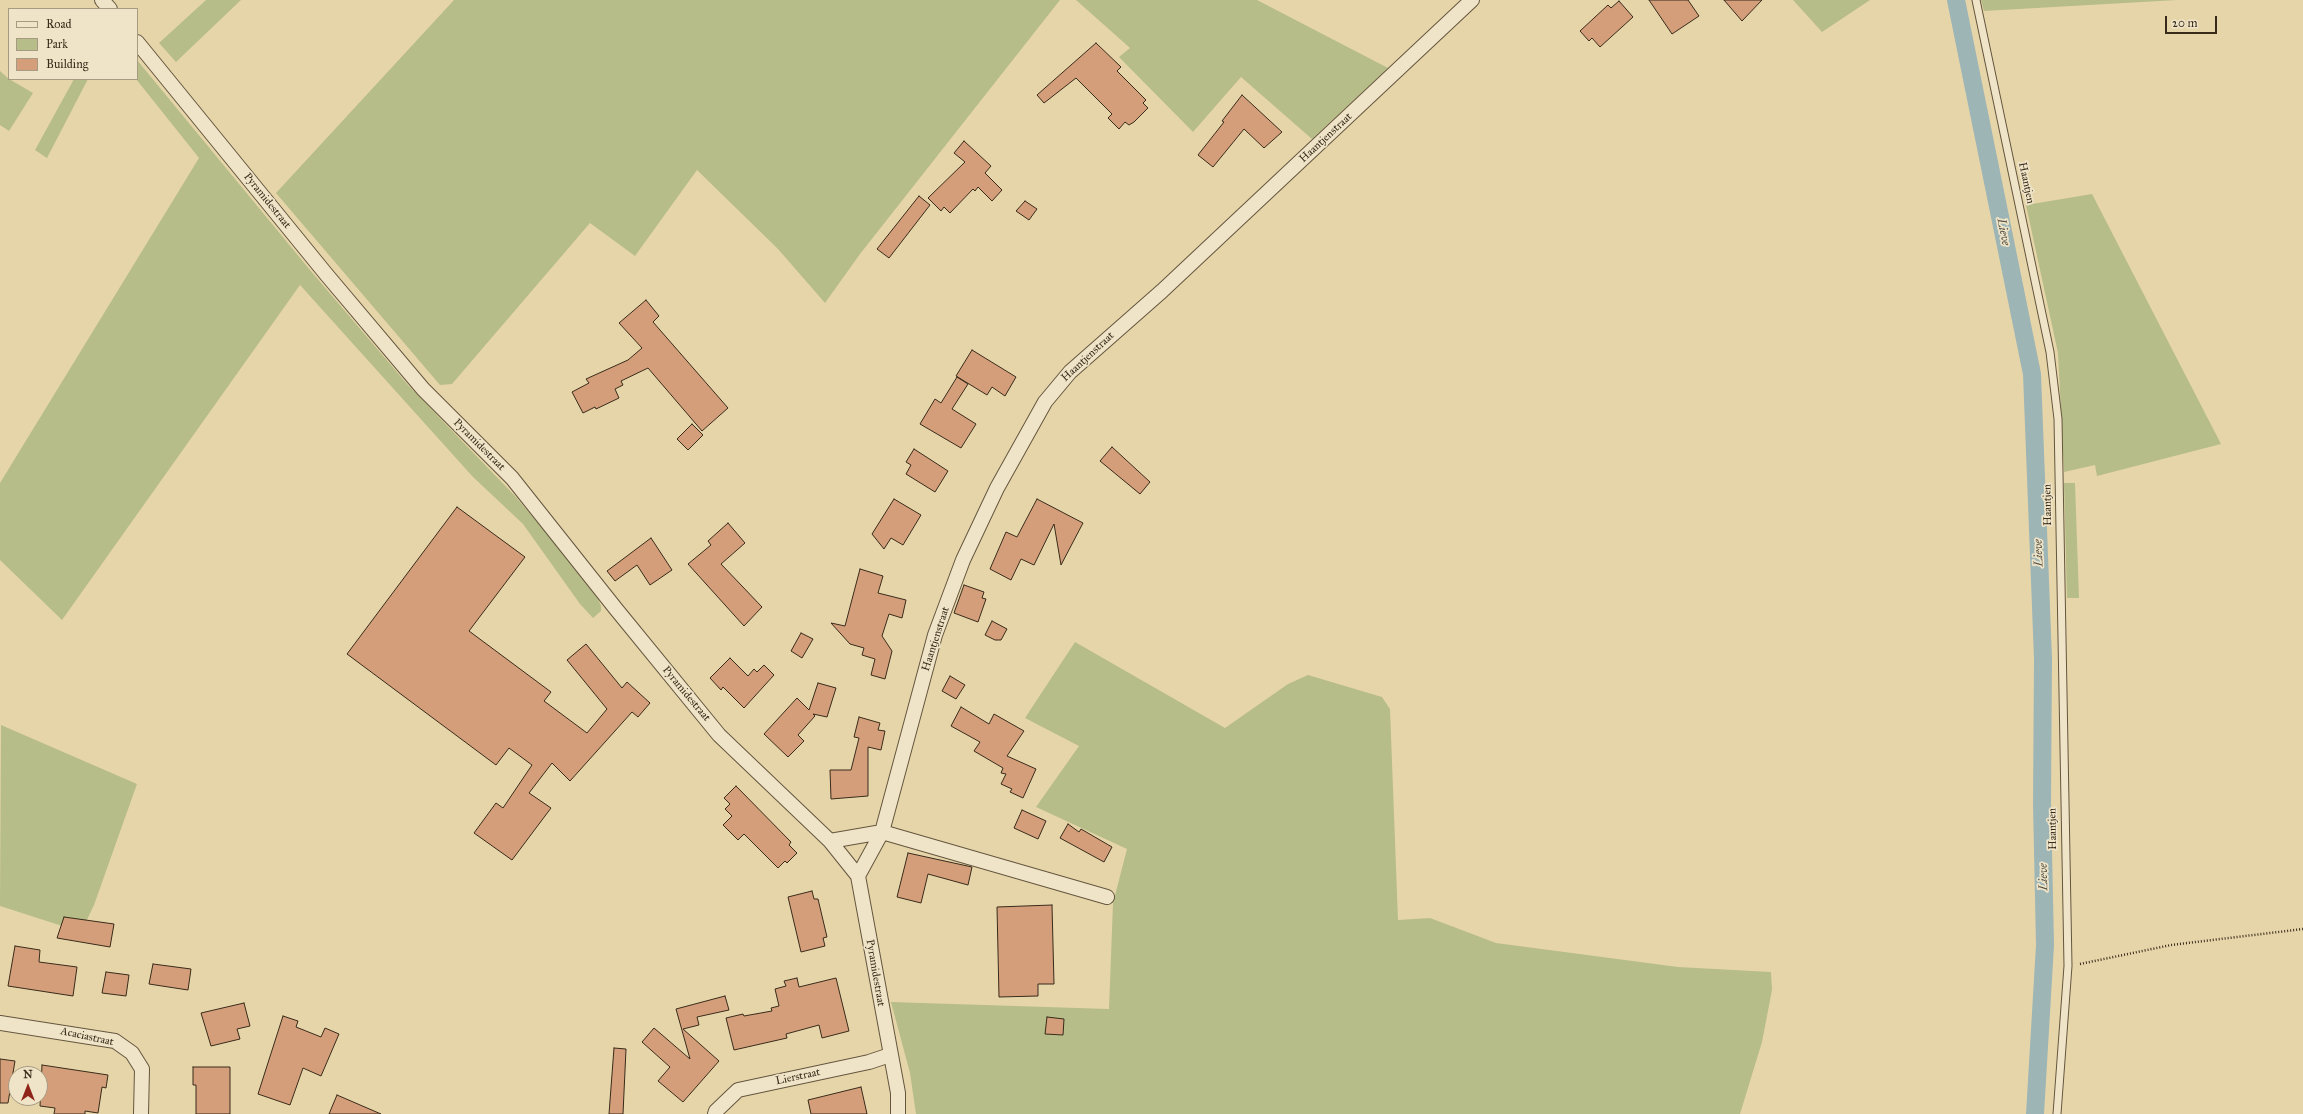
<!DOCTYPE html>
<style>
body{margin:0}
#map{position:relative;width:2303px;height:1114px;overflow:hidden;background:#e7d5aa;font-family:"IM FELL Great Primer",serif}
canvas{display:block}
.legend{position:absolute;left:8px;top:8px;width:130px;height:72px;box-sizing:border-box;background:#efe4c8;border:1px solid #a69a82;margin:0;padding:5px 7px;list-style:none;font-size:12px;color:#382b1a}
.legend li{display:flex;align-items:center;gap:8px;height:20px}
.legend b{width:20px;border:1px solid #a69a82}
.north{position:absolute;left:8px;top:1066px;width:40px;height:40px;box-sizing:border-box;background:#efe4c8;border:1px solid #a69a82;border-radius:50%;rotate:0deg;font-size:11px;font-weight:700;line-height:16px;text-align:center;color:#382b1a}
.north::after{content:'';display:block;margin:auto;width:14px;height:18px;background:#8f2418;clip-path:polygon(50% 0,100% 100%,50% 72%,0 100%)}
.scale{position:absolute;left:2165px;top:16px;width:52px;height:18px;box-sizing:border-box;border:2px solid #382b1a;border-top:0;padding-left:5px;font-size:12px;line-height:14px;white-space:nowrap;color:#382b1a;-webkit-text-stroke:3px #efe4c8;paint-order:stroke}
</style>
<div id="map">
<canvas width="2303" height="1114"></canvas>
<ul class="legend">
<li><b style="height:5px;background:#efe4c8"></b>Road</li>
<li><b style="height:11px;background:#b6bd88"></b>Park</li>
<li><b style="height:11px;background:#d39e79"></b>Building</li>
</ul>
<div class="north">N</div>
<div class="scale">20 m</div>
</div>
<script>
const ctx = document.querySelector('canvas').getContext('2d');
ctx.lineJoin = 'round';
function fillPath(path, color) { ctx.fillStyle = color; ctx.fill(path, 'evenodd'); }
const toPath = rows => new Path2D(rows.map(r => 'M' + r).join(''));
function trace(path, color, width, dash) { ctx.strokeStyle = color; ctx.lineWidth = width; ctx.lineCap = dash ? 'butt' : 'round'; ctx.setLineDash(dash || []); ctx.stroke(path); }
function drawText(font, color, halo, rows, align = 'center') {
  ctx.font = font + ' "IM FELL Great Primer",serif'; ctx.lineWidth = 3.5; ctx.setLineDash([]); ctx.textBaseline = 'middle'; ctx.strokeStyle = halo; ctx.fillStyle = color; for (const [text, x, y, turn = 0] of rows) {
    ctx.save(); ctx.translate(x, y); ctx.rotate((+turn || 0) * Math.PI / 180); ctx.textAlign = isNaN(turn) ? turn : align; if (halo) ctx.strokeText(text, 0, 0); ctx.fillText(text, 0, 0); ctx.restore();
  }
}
fillPath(toPath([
 [206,0,241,0,176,62,159,43],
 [454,0,1060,0,860,254,825,303,778,249,697,170,635,256,590,223,452,384,440,385,276,193],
 [1076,0,1257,0,1388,68,1312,139,1241,77,1193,132,1119,57,1130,48],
 [1793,0,1870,0,1822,32],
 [1981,0,2177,0,1984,11],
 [137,60,310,270,408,385,515,496,548,535,598,599,601,606,601,611,593,618,580,604,523,524,473,477,300,285,62,620,0,560,0,483,199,158,136,79],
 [0,71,9,79,33,93,9,131,0,125],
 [74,79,88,79,47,158,35,150],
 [2092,194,2221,444,2097,476,2095,465,2064,472,2058,353,2026,205],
 [2064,483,2075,483,2079,598,2067,598],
 [1075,642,1225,728,1288,684,1308,675,1382,697,1390,709,1398,920,1430,918,1496,943,1678,967,1771,972,1772,990,1762,1042,1740,1114,916,1114,910,1073,891,1002,1109,1009,1113,903,1127,849,1036,807,1079,746,1025,718],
 [1,725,137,784,94,905,81,932,0,906]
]), '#b6bd88');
trace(toPath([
 [1956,0,2032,374,2043,659,2042,803,2045,945,2035,1114]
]), '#9db5b5', 18);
const building = toPath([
 [1649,0,1688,0,1699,16,1672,34,1649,0],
 [1724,0,1762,0,1742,21,1724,0],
 [1619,1,1633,17,1600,47,1592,38,1589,41,1580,31,1608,5,1611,8,1619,1],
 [1096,43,1121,67,1117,71,1146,100,1143,103,1148,108,1134,122,1129,125,1125,122,1119,129,1108,118,1112,114,1076,78,1044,103,1037,95,1096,43],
 [1242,95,1282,132,1264,148,1244,129,1213,167,1198,155,1224,122,1222,121,1242,95],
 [964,141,991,166,985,173,1002,190,992,201,978,187,975,191,973,189,950,213,944,207,941,211,928,198,965,162,954,153,964,141],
 [919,196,930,205,889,258,877,249,919,196],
 [1025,201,1037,209,1029,220,1016,211,1025,201],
 [646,300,659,316,653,322,728,408,702,431,648,368,621,381,623,385,615,389,619,398,596,409,595,407,583,413,572,392,589,383,586,379,628,360,642,348,619,323,646,300],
 [972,350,1016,377,1005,396,992,387,987,395,956,376,972,350],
 [957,377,968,384,952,409,976,424,961,448,920,424,935,399,941,403,957,377],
 [692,424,703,435,688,450,677,439,692,424],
 [1112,447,1150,482,1140,494,1100,461,1112,447],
 [914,449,948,471,935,492,906,474,911,465,906,462,914,449],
 [894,499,921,515,903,545,891,538,884,549,872,534,894,499],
 [1037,499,1083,523,1061,565,1054,524,1034,565,1021,559,1011,580,990,569,1006,532,1017,537,1037,499],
 [457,507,525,557,469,631,551,692,544,701,587,733,607,709,567,660,586,644,622,688,627,682,650,703,638,717,632,712,570,781,552,763,529,793,551,808,512,860,474,833,496,803,503,808,532,765,509,748,496,765,347,654,457,507],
 [728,523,745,543,721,564,762,607,744,626,688,564,711,545,708,541,728,523],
 [651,538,672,570,650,585,637,565,615,581,607,571,651,538],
 [860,569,883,576,878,593,906,600,902,618,889,614,882,636,892,651,885,679,871,675,875,659,862,655,864,648,850,644,831,623,845,626,860,569],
 [964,585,984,592,982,598,986,599,978,622,954,613,964,585],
 [992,621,1007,629,1001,640,995,640,985,635,992,621],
 [801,633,813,639,802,658,791,651,801,633],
 [730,658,748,676,754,669,757,672,764,665,774,675,744,708,723,687,721,690,710,678,730,658],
 [950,676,965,685,956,699,942,691,950,676],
 [818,683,836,688,827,717,813,714,815,716,798,735,804,741,788,757,764,734,797,698,809,710,818,683],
 [961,707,989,724,994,714,1024,731,1007,756,1036,769,1023,798,1010,792,1012,789,1001,784,1006,774,1001,773,1003,768,974,751,980,742,951,726,961,707],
 [859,717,880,723,878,730,885,731,881,750,868,747,868,796,831,799,830,770,851,770,859,738,854,737,859,717],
 [736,786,791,842,789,845,797,853,787,863,785,861,778,868,744,834,738,840,723,825,732,816,725,809,730,804,724,798,736,786],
 [1022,810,1046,821,1038,839,1014,828,1022,810],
 [1068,824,1079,832,1081,829,1112,847,1104,862,1060,838,1068,824],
 [908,853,972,867,968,885,928,874,921,903,897,897,908,853],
 [812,891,814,899,818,899,827,937,823,938,825,946,801,952,788,897,812,891],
 [1052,905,1054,984,1038,984,1038,996,999,997,997,907,1052,905],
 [64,917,114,924,110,947,57,938,64,917],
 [15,946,40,950,39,962,77,967,73,996,8,986,15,946],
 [153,964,191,969,188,990,149,984,153,964],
 [106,972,129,975,126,996,102,993,106,972],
 [797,978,799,987,836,978,849,1031,822,1038,819,1025,786,1034,787,1038,734,1050,726,1018,743,1014,744,1016,772,1011,771,1008,779,1006,775,989,786,986,784,981,797,978],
 [725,996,729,1010,697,1017,699,1025,683,1029,719,1061,683,1102,658,1081,670,1067,642,1042,654,1028,690,1059,676,1009,725,996],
 [244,1003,250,1026,237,1029,240,1039,211,1046,201,1013,244,1003],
 [283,1016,298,1021,296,1027,321,1037,325,1028,339,1034,321,1076,303,1068,290,1105,258,1094,283,1016],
 [1047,1017,1064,1019,1063,1035,1045,1034,1047,1017],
 [614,1048,626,1049,623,1114,609,1114,614,1048],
 [0,1059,15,1061,8,1103,0,1103,0,1059],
 [42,1065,108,1075,106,1088,102,1087,98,1113,85,1111,85,1114,54,1114,55,1108,40,1106,42,1065],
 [193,1067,230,1067,230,1114,196,1114,196,1085,193,1085,193,1067],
 [861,1087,867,1114,811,1114,808,1100,861,1087],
 [337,1095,381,1114,329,1114,337,1095]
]);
fillPath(building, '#d39e79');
trace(building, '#382b1a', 1);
const lane = toPath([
 [1976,0,2050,352,2058,419,2068,966,2057,1114]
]);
const street = toPath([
 [102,0,110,9],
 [137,42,326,274,423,389,512,478,616,609,719,735,830,841,858,876,898,1093,898,1114],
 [830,841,882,832,1107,897],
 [858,876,882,832,935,635,963,560,997,488,1045,402,1070,372,1162,291,1472,0],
 [0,1023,115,1041,132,1053,142,1069,141,1114],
 [715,1114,716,1111,738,1090,869,1062,890,1055]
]);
trace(lane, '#64563e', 9);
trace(street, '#64563e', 16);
trace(toPath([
 [2080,964,2171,945,2303,929]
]), '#382b1a', 2.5, [1, 2]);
trace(lane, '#efe4c8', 7);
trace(street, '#efe4c8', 14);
drawText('11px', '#382b1a', '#efe4c8', [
 ["Haantjenstraat",1326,138,-43],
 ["Haantjen",2026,183,78],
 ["Pyramidestraat",267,201,51],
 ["Haantjenstraat",1088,357,-43],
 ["Pyramidestraat",479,445,45],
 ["Haantjen",2048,505,-91],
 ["Haantjenstraat",936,639,-72],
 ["Pyramidestraat",686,694,50],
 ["Haantjen",2053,829,-91],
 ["Pyramidestraat",875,973,80],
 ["Acaciastraat",87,1037,12],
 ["Lierstraat",798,1077,-12]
]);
drawText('italic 12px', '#514e41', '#efe4c8', [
 ["Lieve",2003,232,79],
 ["Lieve",2039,553,-92],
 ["Lieve",2044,877,-91]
]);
</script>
